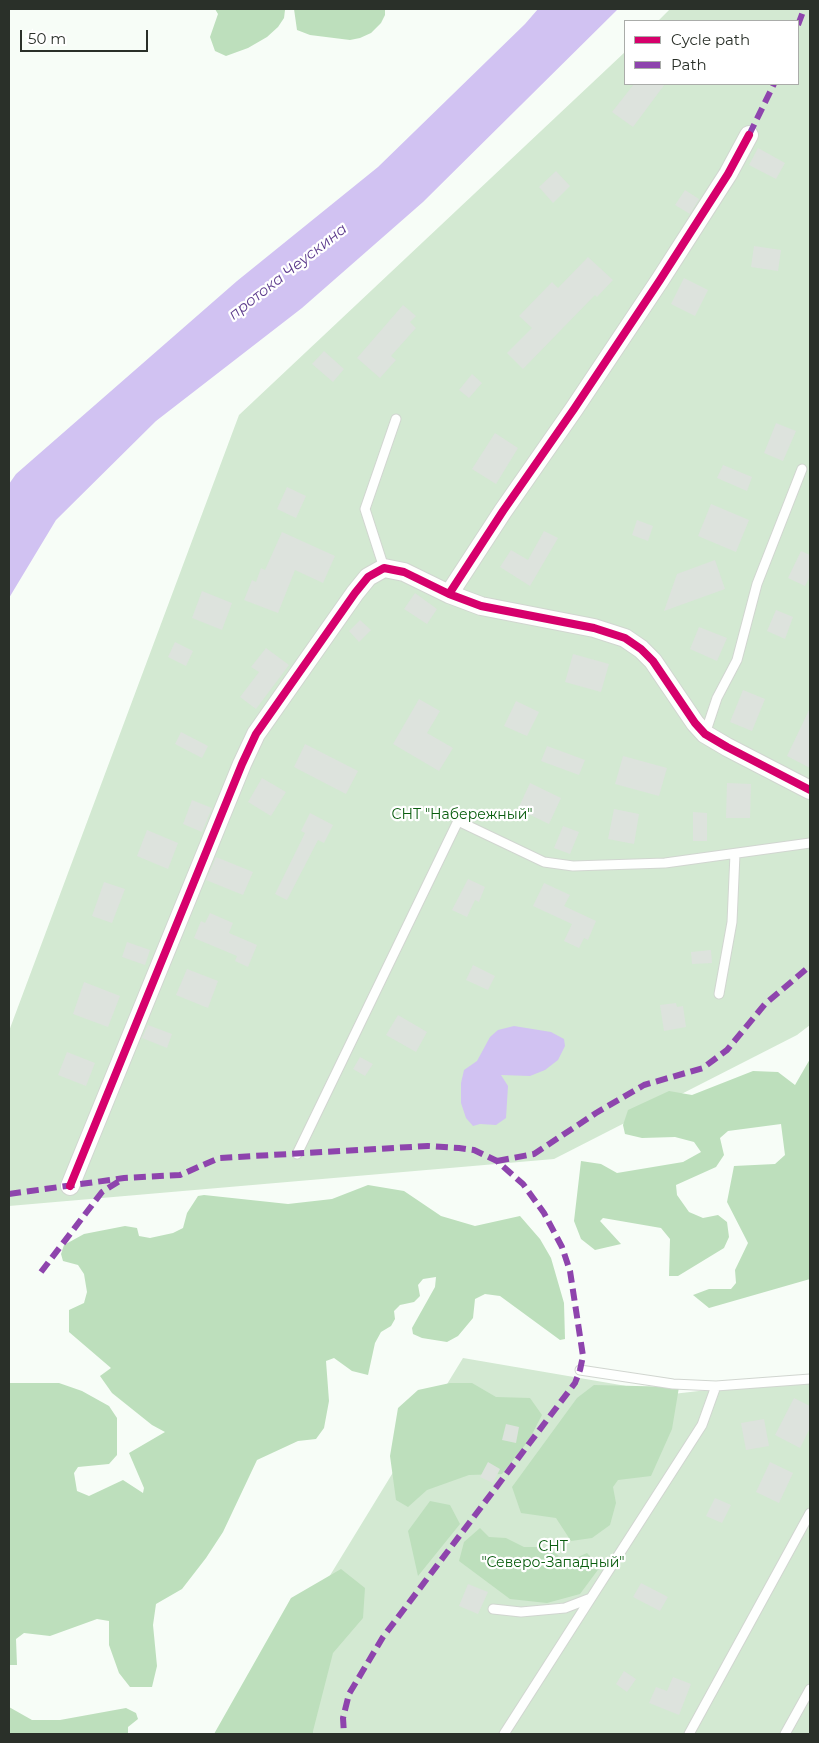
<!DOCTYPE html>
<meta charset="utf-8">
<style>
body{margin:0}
#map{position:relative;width:819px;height:1743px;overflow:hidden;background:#f7fdf7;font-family:Montserrat,sans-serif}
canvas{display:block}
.frame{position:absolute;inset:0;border:10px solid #2a3029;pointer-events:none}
.legend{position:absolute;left:624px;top:20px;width:175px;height:65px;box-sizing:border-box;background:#fff;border:1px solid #aaaca9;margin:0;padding:6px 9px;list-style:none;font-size:15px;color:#2a3029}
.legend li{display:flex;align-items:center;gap:10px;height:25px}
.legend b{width:25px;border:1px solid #aaaca9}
.scale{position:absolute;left:20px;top:30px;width:128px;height:22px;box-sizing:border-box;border:2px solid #2a3029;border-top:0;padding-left:6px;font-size:15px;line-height:18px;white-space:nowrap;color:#2a3029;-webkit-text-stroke:4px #fff;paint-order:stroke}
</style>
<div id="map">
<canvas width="819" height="1743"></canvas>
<div class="frame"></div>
<ul class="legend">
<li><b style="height:6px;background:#d6006c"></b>Cycle path</li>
<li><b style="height:6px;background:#8e44ad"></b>Path</li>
</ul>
<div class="scale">50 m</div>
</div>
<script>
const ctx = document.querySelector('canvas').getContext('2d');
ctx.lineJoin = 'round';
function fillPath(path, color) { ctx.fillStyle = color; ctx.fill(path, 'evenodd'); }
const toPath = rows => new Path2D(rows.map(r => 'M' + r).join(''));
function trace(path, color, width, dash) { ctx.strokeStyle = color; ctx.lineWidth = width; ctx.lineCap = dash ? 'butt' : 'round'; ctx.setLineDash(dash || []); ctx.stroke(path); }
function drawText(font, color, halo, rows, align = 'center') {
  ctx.font = font + ' Montserrat,sans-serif'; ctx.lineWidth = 4.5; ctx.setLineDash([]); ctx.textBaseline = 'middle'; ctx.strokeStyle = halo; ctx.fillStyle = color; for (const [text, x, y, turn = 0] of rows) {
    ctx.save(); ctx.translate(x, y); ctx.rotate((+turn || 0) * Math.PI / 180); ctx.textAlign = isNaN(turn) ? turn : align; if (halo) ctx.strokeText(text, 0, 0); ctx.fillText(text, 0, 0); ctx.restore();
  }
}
fillPath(toPath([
 [670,9,810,9,810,1025,797,1035,554,1159,9,1206,9,1031,239,415,625,52,625,84,798,84,798,21,658,21],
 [463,1358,673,1394,810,1378,810,1734,233,1734]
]), '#d3e9d2');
fillPath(toPath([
 [215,9,285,9,285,10,284,18,278,27,267,37,248,48,226,56,215,51,210,37,218,14],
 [294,9,385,9,385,15,381,23,371,33,360,38,350,40,310,35,297,30],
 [810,1059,810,1279,709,1308,693,1295,709,1289,731,1289,736,1283,735,1270,748,1243,727,1202,734,1166,775,1164,785,1155,781,1124,728,1131,720,1138,724,1155,716,1167,676,1185,677,1195,689,1212,703,1218,718,1215,727,1222,729,1237,724,1248,678,1276,669,1276,670,1239,661,1228,603,1218,600,1221,621,1244,595,1250,581,1239,574,1221,581,1161,601,1164,617,1173,683,1162,701,1152,694,1142,675,1137,642,1138,625,1134,623,1125,628,1110,669,1091,692,1095,753,1071,778,1072,795,1085],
 [368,1185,404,1191,441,1216,475,1226,520,1216,540,1239,551,1258,564,1303,565,1339,560,1340,500,1296,485,1294,475,1299,473,1318,458,1336,447,1342,422,1338,413,1334,412,1328,435,1287,436,1277,423,1279,418,1285,420,1296,414,1302,400,1305,394,1311,395,1319,391,1326,381,1332,375,1343,368,1375,352,1371,334,1358,326,1361,329,1401,324,1428,316,1439,298,1441,257,1460,223,1532,206,1558,182,1589,156,1604,153,1625,157,1666,152,1687,130,1687,119,1673,109,1645,109,1621,97,1619,50,1636,24,1633,16,1639,17,1665,9,1665,9,1383,59,1383,82,1391,109,1406,117,1418,117,1455,109,1464,78,1467,74,1473,77,1491,89,1496,123,1480,143,1493,144,1488,129,1453,165,1432,152,1425,112,1393,100,1376,111,1368,69,1332,69,1310,84,1303,87,1292,84,1274,78,1265,63,1261,61,1254,64,1245,84,1234,125,1226,137,1228,139,1236,150,1238,173,1233,183,1228,187,1213,198,1196,204,1195,288,1204,332,1199],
 [450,1383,472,1383,496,1397,530,1398,542,1415,529,1440,502,1474,469,1475,427,1490,408,1507,396,1500,390,1456,398,1408,418,1390],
 [594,1385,679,1387,672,1429,651,1476,618,1480,613,1487,616,1503,610,1525,592,1538,571,1541,556,1518,521,1513,512,1487,577,1398],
 [430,1501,450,1505,460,1524,418,1576,408,1531],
 [480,1528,489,1537,506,1538,524,1547,547,1547,567,1562,587,1553,600,1567,580,1594,547,1603,510,1599,459,1561,464,1542],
 [341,1569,365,1588,363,1618,333,1653,313,1731,313,1734,214,1734,291,1598],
 [9,1707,32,1720,60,1720,126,1708,136,1713,138,1719,128,1727,128,1734,9,1734]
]), '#bddfbc');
fillPath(toPath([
 [538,9,618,9,423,202,302,308,156,421,56,520,9,598,9,484,16,474,237,281,378,167,525,24],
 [514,1026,551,1032,564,1039,565,1046,558,1060,545,1070,530,1076,501,1075,508,1086,506,1118,496,1125,480,1124,473,1126,466,1118,461,1103,461,1083,464,1070,477,1061,490,1037,498,1030]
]), '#d1c2f2');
fillPath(toPath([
 [634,84,665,84,633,127,612,112],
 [758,148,785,163,776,179,749,165],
 [556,171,570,186,553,203,539,187],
 [685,190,699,199,690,214,675,205],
 [754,246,781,250,778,271,751,267],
 [588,257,613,280,597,297,595,295,523,369,507,353,532,328,519,316,552,282,558,288],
 [684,278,708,290,695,316,671,304],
 [403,305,416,316,410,322,416,328,391,356,396,360,380,378,357,358],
 [324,351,344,369,333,382,312,364],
 [472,374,482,383,469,398,459,390],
 [776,423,796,431,783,461,764,453],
 [495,433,518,448,496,484,472,469],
 [723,465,752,477,747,491,717,478],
 [287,487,306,496,296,518,277,509],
 [711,504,749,520,736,552,698,536],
 [637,520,653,526,648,541,632,535],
 [544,531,558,538,530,586,500,567,511,550,528,560],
 [282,532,335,556,323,583,295,570,278,613,244,600,252,580,256,582,261,568,265,570],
 [801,551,810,555,810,576,805,586,788,578],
 [715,560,725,589,664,611,677,574],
 [202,591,232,603,222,630,192,618],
 [415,593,437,609,427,624,404,609],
 [776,610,793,617,785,639,767,631],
 [360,620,371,630,359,642,349,631],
 [699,627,727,638,717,661,690,649],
 [175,642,193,651,186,666,168,657],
 [266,648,289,665,256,709,240,697,259,672,251,667],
 [573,654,609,664,601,692,565,682],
 [743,690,765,699,752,731,730,722],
 [419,699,440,711,427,733,453,748,439,771,393,744],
 [516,701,539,712,527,736,504,726],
 [810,708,810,768,787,756],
 [181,732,208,746,202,758,175,744],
 [305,744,358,771,346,794,294,767],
 [547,746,585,760,579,775,541,761],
 [623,756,667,768,659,796,615,784],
 [262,778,286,792,271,816,248,802],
 [530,783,561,798,549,824,518,809],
 [727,783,751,784,750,818,726,818],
 [192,800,212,808,202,832,183,824],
 [614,809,639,814,634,844,608,839],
 [693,812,707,813,707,841,693,841],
 [310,813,333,825,324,843,318,840,287,900,275,894,305,833,301,831],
 [563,826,579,832,570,854,554,848],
 [147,830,178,843,168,869,137,856],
 [216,857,253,872,243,895,206,880],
 [468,879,485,887,479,902,475,900,467,917,452,910],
 [104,882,125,889,112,923,92,916],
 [544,883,570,895,564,906,596,921,588,940,584,938,579,948,564,941,572,924,533,906],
 [210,913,233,923,229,933,257,945,248,967,235,961,237,956,194,938,201,921,205,923],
 [127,942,150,950,145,965,122,957],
 [711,950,712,963,692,964,691,952],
 [473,965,495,976,488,990,466,980],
 [187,969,218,981,208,1008,176,995],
 [84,982,120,996,108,1027,73,1014],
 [676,1003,677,1007,683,1006,686,1027,664,1031,660,1005],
 [398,1015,427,1032,416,1052,386,1035],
 [148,1025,172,1034,167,1048,142,1038],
 [67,1052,95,1063,86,1086,58,1075],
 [360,1057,373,1064,365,1076,353,1069],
 [794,1398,810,1406,810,1428,800,1448,775,1435],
 [764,1419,769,1446,746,1450,741,1423],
 [506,1424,519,1427,516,1443,502,1440],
 [488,1462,500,1469,493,1483,480,1477],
 [770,1462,793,1473,779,1503,756,1492],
 [715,1498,731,1505,722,1523,706,1516],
 [641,1583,668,1597,660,1611,633,1597],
 [468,1584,488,1592,478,1614,459,1606],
 [624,1671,636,1679,627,1692,616,1684],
 [673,1677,691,1684,679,1715,649,1703,656,1687,667,1691]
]), '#dde3dd');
const service = toPath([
 [384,568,365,509,396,419],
 [705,734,717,698,737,660,757,584,802,469],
 [719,994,732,922,735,854],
 [297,1154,458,821,544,862,573,866,665,863,810,843],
 [580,1370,673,1384,716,1386,810,1379],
 [493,1609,521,1612,565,1608,591,1598,702,1425,716,1386],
 [504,1734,591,1598],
 [689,1734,810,1513],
 [785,1734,810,1689]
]);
const minor = toPath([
 [449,594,503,511,574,409,660,280,728,174,749,135],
 [70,1186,242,764,256,734,355,593,368,577,384,568,404,572,449,594,481,606,594,628,625,638,641,649,653,661,695,723,705,734,727,747,810,790]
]);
trace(service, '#d1d6d0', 11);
trace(minor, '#d1d6d0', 20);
trace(service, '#fefffe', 9);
trace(minor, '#fefffe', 18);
trace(toPath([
 [798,25,804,9],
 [749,135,774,84],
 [497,1161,534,1154,596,1113,644,1085,703,1068,727,1050,765,1004,810,966],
 [9,1194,124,1178,180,1175,219,1158,428,1146,459,1148,474,1150,497,1161,523,1184,544,1213,562,1247,570,1271,583,1356,580,1370,575,1383,383,1637,349,1694,343,1718,344,1734],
 [41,1272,102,1192,121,1180]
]), '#8e44ad', 6, [12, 6]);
trace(toPath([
 [449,594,503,511,574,409,660,280,728,174,749,135],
 [70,1186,242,764,256,734,355,593,368,577,384,568,404,572,449,594,481,606,594,628,625,638,641,649,653,661,695,723,705,734,727,747,810,790]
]), '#d6006c', 8);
drawText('14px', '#095d0e', '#fff', [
 ["СНТ \"Набережный\"",462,815],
 ["СНТ",553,1547],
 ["\"Северо-Западный\"",553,1563]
]);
drawText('italic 15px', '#5c3a8c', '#fff', [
 ["протока Чеускина",288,272,-38]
]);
</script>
